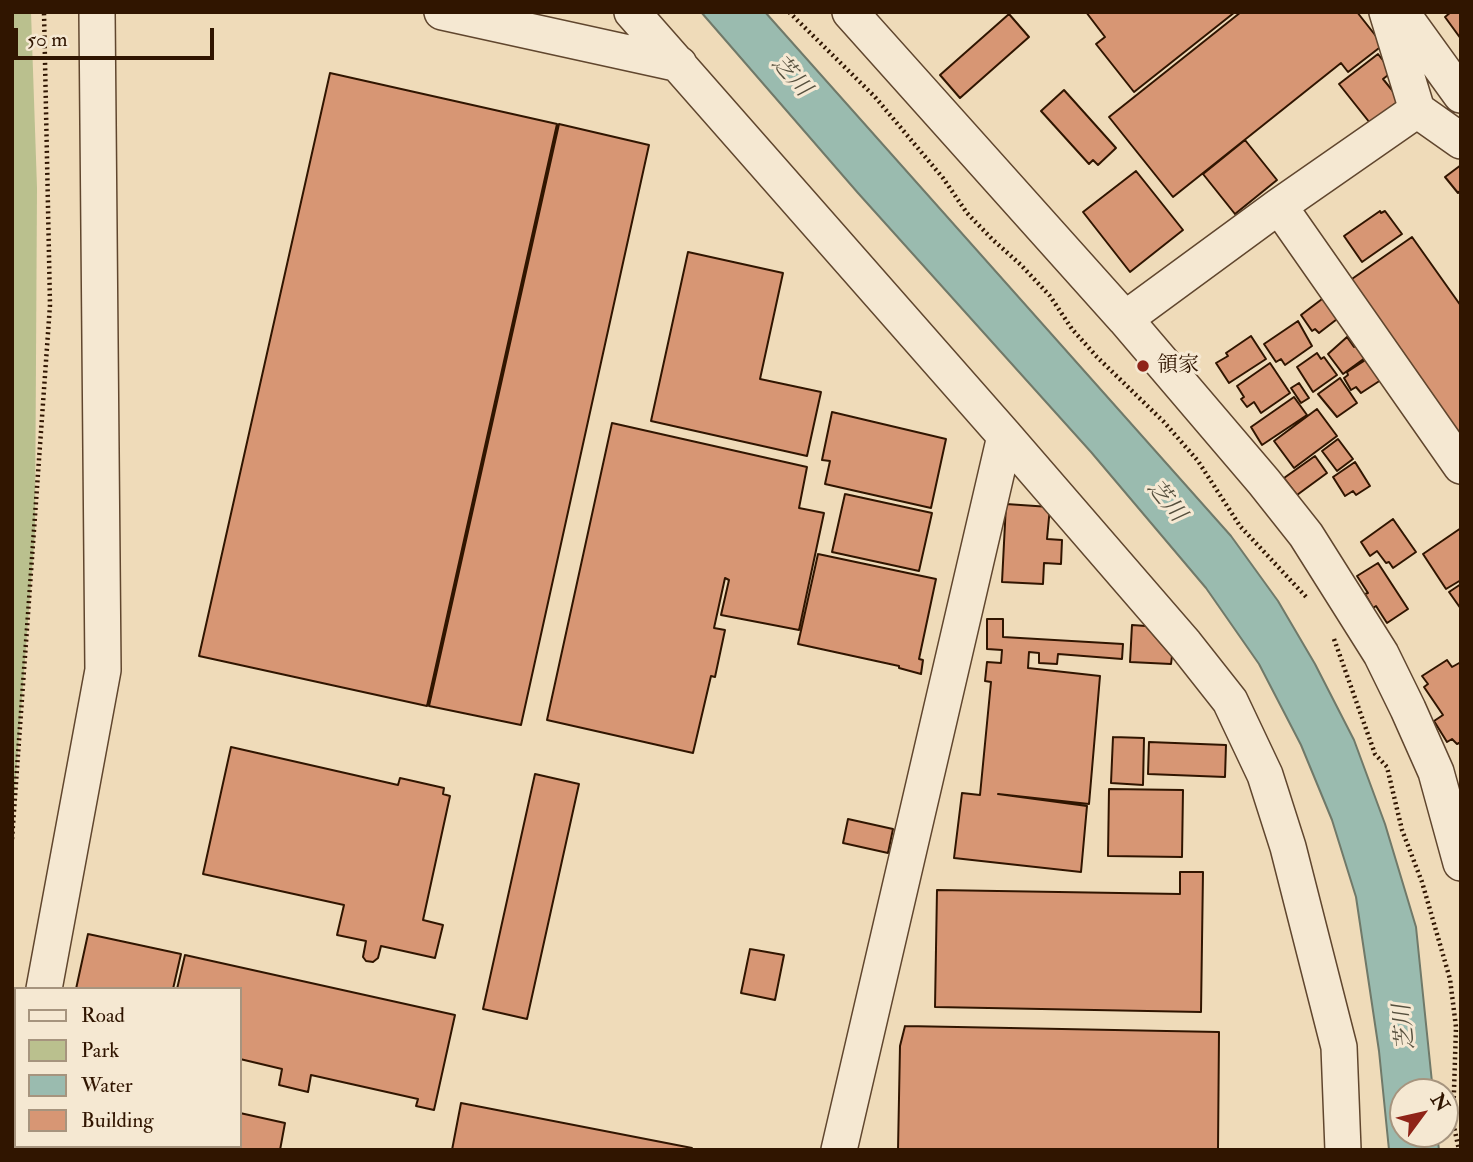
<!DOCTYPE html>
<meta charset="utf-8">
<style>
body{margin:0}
#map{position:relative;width:1473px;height:1162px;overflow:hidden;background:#efdbb9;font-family:"IM FELL Double Pica",serif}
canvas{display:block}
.frame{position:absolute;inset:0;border:14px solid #301500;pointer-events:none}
.legend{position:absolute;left:14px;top:987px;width:228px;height:161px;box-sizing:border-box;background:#f5e8d2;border:2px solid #a6947e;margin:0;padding:9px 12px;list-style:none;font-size:21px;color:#301500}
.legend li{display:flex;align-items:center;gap:14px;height:35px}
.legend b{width:35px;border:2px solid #a6947e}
.north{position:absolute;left:1389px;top:1078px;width:70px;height:70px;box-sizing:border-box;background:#f5e8d2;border:2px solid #a6947e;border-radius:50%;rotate:57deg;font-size:19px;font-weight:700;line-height:28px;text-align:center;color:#301500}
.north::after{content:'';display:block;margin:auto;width:24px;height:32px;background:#8f2418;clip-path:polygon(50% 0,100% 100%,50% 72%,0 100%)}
.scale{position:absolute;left:14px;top:28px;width:200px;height:32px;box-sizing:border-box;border:4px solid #301500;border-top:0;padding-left:9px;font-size:21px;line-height:24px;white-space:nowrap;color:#301500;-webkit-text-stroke:5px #f5e8d2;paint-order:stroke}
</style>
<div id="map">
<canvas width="1473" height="1162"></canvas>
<div class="frame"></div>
<ul class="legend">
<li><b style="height:9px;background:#f5e8d2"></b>Road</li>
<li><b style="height:19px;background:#bac08e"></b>Park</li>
<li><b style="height:19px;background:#9abbaf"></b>Water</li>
<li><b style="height:19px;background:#d79674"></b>Building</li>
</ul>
<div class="north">N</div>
<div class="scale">50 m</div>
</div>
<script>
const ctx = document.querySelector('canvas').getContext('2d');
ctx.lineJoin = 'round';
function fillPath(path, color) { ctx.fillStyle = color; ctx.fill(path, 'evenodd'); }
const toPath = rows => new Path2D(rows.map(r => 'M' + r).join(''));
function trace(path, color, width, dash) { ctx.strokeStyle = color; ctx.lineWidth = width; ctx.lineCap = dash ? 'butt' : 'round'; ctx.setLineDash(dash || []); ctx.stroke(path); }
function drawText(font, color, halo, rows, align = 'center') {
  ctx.font = font + ' "IM FELL Double Pica","Noto Serif JP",serif'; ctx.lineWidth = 6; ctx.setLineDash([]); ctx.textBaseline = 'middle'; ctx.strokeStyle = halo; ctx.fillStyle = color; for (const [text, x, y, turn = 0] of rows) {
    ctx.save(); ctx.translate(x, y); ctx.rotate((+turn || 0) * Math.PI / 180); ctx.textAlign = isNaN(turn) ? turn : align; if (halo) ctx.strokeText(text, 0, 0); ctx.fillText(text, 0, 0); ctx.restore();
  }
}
fillPath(toPath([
 [12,12,31,12,37,188,35,532,12,826]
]), '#bac08e');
const water = toPath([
 [701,12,765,12,1231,536,1278,601,1315,664,1354,740,1385,824,1416,927,1433,1092,1403,1092,1403,1134,1437,1134,1439,1150,1389,1150,1379,1051,1356,897,1332,820,1301,745,1259,664,1206,588,1091,452,858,193,701,12]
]);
fillPath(water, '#9abbaf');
trace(water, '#707969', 2);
const building = toPath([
 [1086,12,1235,12,1134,92,1096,44,1105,37,1086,12],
 [1241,12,1357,12,1383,45,1348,72,1341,63,1173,197,1109,117,1241,12],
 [1451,12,1461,12,1461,39,1445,17,1451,12],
 [1009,14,1029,37,960,98,940,75,1009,14],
 [1378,54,1392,72,1383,79,1400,100,1370,123,1339,84,1378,54],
 [330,73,557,124,427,706,199,656,330,73],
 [1064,90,1116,148,1098,165,1093,160,1089,164,1041,111,1064,90],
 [559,124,649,145,521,725,429,706,559,124],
 [1245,140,1277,180,1235,214,1203,174,1245,140],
 [1461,165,1461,190,1458,193,1445,177,1461,165],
 [1136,171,1183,230,1130,272,1083,212,1136,171],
 [1380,211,1381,213,1385,211,1402,234,1362,262,1344,236,1380,211],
 [1412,237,1461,306,1461,441,1349,281,1412,237],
 [688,252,783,273,760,379,821,392,807,456,651,421,688,252],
 [1326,296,1341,316,1319,333,1315,329,1312,331,1301,315,1326,296],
 [1298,321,1312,346,1285,365,1281,359,1276,362,1264,344,1298,321],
 [1251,336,1266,359,1229,383,1216,363,1228,356,1226,353,1251,336],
 [1347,337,1354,347,1360,343,1369,355,1343,374,1328,354,1347,337],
 [1317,353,1321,359,1324,357,1337,375,1313,392,1297,367,1317,353],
 [1370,357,1384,378,1361,393,1356,387,1351,390,1344,378,1348,375,1347,372,1370,357],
 [1270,363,1290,393,1261,413,1254,402,1247,407,1241,399,1244,397,1237,386,1270,363],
 [1340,378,1357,403,1337,417,1318,394,1340,378],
 [1299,383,1309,398,1301,403,1291,388,1299,383],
 [1294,397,1307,415,1262,445,1251,427,1294,397],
 [1317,409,1337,436,1294,468,1274,441,1317,409],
 [832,412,946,439,931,508,825,484,830,461,822,460,832,412],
 [612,423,807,467,799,508,824,513,799,630,721,615,729,580,725,578,714,628,725,630,715,677,711,676,693,753,547,720,612,423],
 [1338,439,1353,459,1337,471,1322,451,1338,439],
 [1315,456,1327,473,1297,495,1284,478,1315,456],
 [1355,462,1370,486,1356,495,1353,491,1345,496,1333,477,1355,462],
 [845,494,932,513,919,571,832,552,845,494],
 [1006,504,1050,507,1047,539,1062,540,1061,564,1044,563,1043,584,1002,582,1006,504],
 [1393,519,1416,552,1393,568,1389,562,1386,563,1377,551,1370,556,1361,542,1393,519],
 [1461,528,1461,580,1446,589,1423,554,1461,528],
 [818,554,936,579,919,659,923,660,921,674,899,668,899,666,798,644,818,554],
 [1378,563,1408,609,1387,623,1376,606,1373,608,1365,594,1368,593,1357,576,1378,563],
 [1461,584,1461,609,1449,592,1461,584],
 [987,619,1003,619,1003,637,1123,644,1122,659,1058,654,1057,664,1039,663,1039,653,1029,652,1028,668,1100,676,1089,804,998,794,1087,806,1081,872,954,858,962,793,980,795,991,682,985,681,987,662,1001,663,1002,650,987,649,987,619],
 [1132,625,1146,626,1172,656,1171,664,1130,662,1132,625],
 [1447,660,1452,667,1461,662,1461,742,1457,744,1452,739,1447,742,1434,721,1443,715,1424,687,1428,684,1422,676,1447,660],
 [1113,737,1144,738,1143,785,1111,783,1113,737],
 [1149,742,1226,745,1225,777,1148,774,1149,742],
 [231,747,398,785,400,778,444,788,443,794,450,796,423,920,443,925,435,958,381,946,378,958,373,962,366,961,363,957,366,941,337,935,344,905,203,874,231,747],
 [535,774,579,784,527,1019,483,1009,535,774],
 [1109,789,1183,790,1182,857,1108,856,1109,789],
 [848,819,893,829,888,853,843,843,848,819],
 [1180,872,1203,872,1201,1012,935,1007,937,890,1180,894,1180,872],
 [88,934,181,954,173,989,76,989,88,934],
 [750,949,784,955,775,1000,741,993,750,949],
 [185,955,455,1015,434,1110,416,1106,418,1099,311,1075,308,1092,279,1085,282,1069,240,1059,240,989,177,989,185,955],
 [905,1026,1219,1032,1218,1150,898,1150,900,1046,905,1026],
 [461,1103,692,1148,691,1150,452,1150,461,1103],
 [240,1113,285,1123,280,1150,141,1150,125,1146,240,1146,240,1113]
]);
fillPath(building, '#d79674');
trace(building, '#301500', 2);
const minor = toPath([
 [442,12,679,64],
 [632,12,1005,436,1185,644,1230,701,1265,775,1288,847,1339,1047,1343,1150],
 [850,12,1125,319,1264,482,1306,535,1381,654,1408,709,1436,772,1461,863],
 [1387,12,1417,110],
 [1401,12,1461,95],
 [1279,206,1461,466],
 [1125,319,1279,206,1417,110,1461,141],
 [44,989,103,670,97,12],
 [13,1150,16,1136],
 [839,1150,1005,436]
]);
trace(minor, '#60462e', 38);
trace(toPath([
 [789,12,875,97,943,178,967,213,992,239,1021,265,1050,296,1072,329,1097,357,1164,422,1198,461,1240,526,1308,599],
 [1334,639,1375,754,1387,767,1402,830,1422,882,1450,979,1456,1027,1453,1122,1459,1150],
 [12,839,50,305,44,12]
]), '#301500', 4.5, [2, 3.5]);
trace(minor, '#f5e8d2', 35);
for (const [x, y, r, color] of [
 [1143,366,7,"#8f2418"]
]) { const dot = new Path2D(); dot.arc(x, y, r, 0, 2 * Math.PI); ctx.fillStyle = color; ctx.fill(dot); trace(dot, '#f5e8d2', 2.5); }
drawText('21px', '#301500', '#f5e8d2', [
 ["領家",1157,366]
], 'left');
drawText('italic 23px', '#554f3d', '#f5e8d2', [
 ["芝川",790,77,48],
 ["芝川",1165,502,51],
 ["芝川",1406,1027,-96]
]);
</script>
